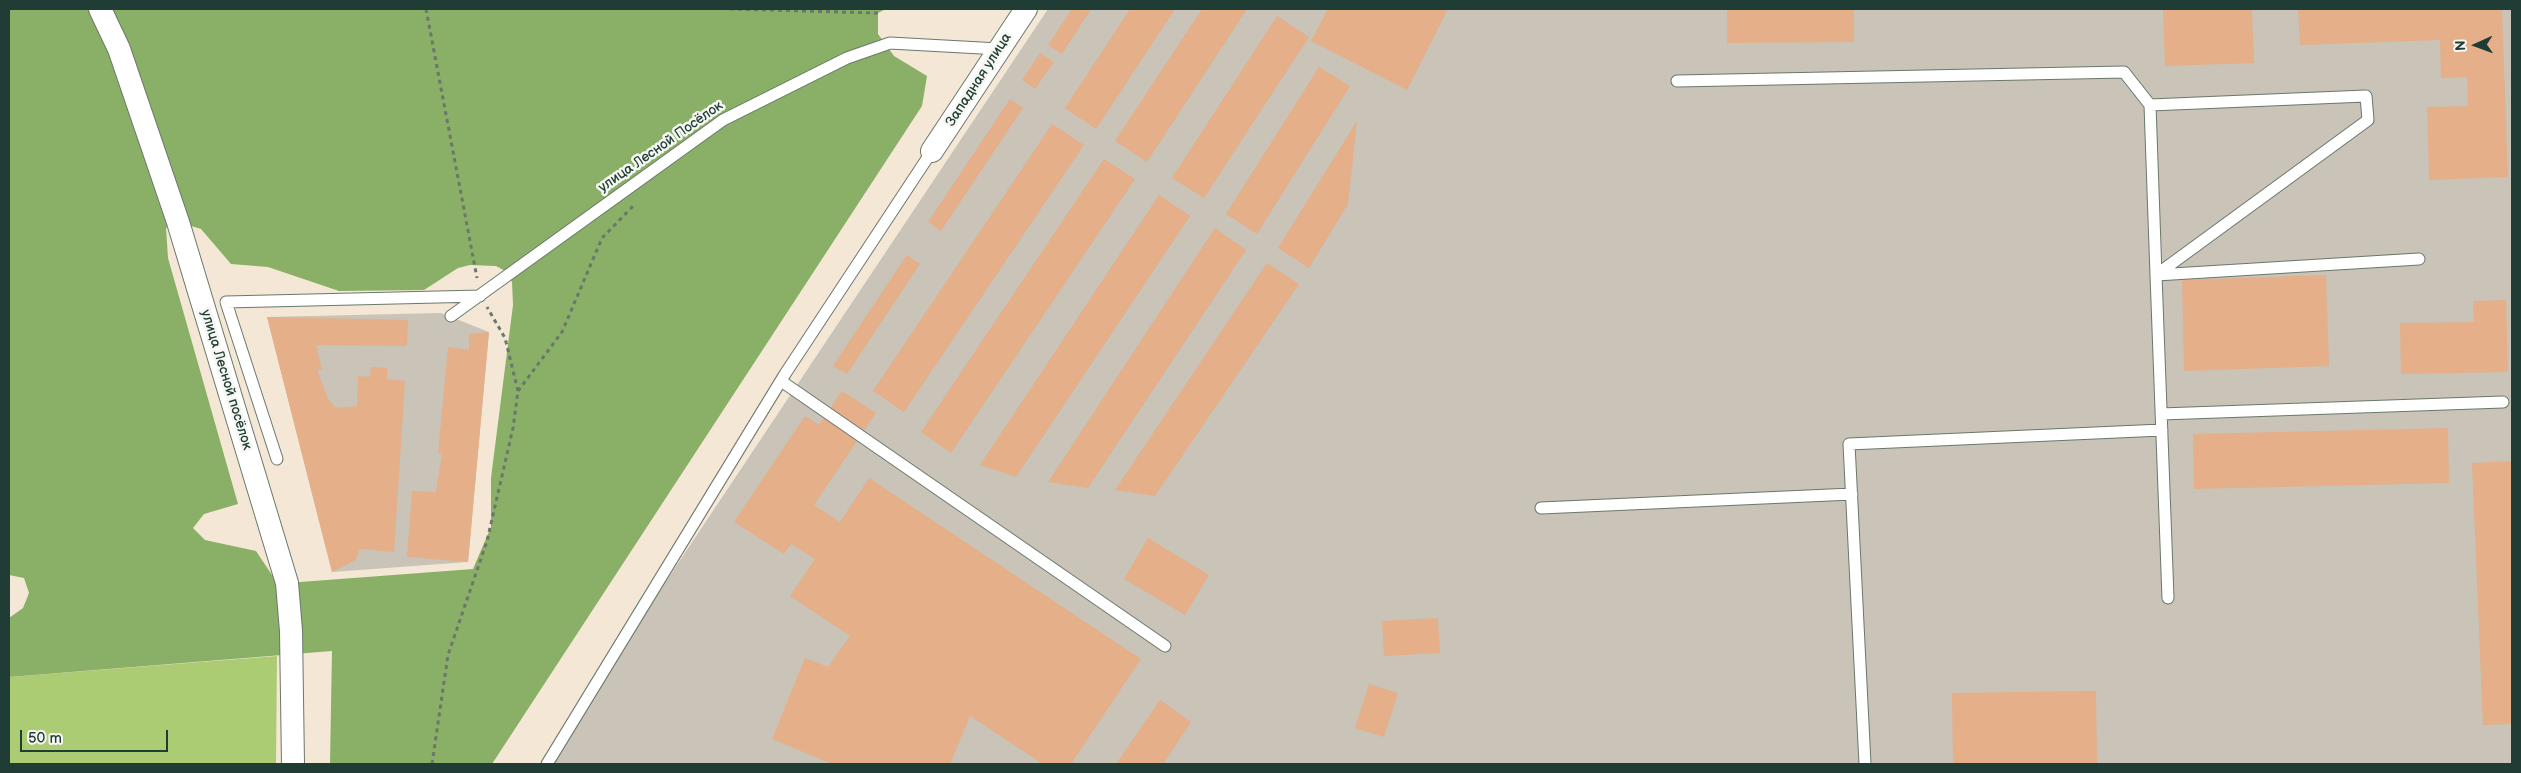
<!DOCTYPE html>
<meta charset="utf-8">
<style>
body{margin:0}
#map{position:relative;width:2521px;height:773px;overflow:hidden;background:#f5e7d5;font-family:"Balsamiq Sans",sans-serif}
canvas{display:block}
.frame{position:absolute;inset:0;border:10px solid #1f3d34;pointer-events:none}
.north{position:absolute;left:2451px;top:20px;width:50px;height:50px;-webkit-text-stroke:4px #f6f6f2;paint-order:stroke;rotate:268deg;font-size:14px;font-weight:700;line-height:20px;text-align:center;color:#1f3d34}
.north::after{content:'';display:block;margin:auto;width:18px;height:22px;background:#1f3d34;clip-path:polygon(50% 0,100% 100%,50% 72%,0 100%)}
.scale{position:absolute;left:20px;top:730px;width:148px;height:22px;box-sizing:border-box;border:2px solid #1f3d34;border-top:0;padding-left:6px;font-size:15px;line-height:18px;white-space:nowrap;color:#1f3d34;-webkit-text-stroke:4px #f6f6f2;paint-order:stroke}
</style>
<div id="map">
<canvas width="2521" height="773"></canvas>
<div class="frame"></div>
<div class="north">N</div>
<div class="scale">50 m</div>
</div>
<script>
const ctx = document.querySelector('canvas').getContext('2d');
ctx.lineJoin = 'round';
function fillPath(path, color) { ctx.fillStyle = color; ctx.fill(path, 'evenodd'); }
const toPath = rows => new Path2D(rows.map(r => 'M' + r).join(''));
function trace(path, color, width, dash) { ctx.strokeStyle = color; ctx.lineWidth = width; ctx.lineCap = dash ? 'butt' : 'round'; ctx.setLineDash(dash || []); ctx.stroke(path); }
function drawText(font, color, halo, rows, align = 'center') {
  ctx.font = font + ' "Balsamiq Sans",sans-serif'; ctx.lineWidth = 5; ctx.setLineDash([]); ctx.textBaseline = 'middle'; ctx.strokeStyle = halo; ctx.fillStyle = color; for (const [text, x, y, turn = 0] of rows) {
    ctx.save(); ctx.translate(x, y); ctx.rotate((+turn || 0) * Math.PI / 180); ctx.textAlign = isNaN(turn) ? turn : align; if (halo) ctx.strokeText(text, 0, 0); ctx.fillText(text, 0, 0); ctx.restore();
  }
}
fillPath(toPath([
 [1048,9,2512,9,2512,764,544,764],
 [441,313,489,332,468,562,332,572,267,317]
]), '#c9c3b8');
fillPath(toPath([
 [277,656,276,764,9,764,9,677]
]), '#accc74');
fillPath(toPath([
 [9,9,886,9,878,13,878,34,894,56,927,76,922,106,492,764,330,764,332,651,9,677,9,618,23,608,29,593,24,578,9,575],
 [178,222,201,229,231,264,268,267,339,291,424,290,458,268,470,265,496,266,507,272,512,282,513,305,491,478,491,527,473,569,287,583,276,581,256,551,205,540,193,528,204,514,238,504,168,258,166,228]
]), '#89b066');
fillPath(toPath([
 [1072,9,1091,9,1062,54,1048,45],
 [1130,9,1175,9,1096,129,1065,108],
 [1202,9,1247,9,1147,162,1115,141],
 [1328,9,1448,9,1407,90,1311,41],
 [1727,9,1854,9,1854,42,1727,43],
 [2163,9,2252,9,2254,63,2165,66],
 [2298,9,2502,9,2508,177,2429,180,2427,107,2468,106,2467,77,2441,78,2440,40,2300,45],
 [1277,16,1309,37,1204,198,1172,178],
 [1040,53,1054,62,1035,89,1022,80],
 [1319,67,1350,86,1257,234,1226,214],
 [1010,99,1023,108,941,231,928,222],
 [1357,121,1348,204,1309,268,1278,248],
 [1052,124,1084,145,904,412,873,391],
 [1104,159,1135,179,951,453,921,432],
 [1159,195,1190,216,1016,477,980,465],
 [1215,228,1246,250,1088,488,1048,482],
 [907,255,920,264,847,374,833,366],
 [1267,263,1299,284,1155,496,1115,490],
 [2326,275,2329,366,2184,371,2182,280],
 [2506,300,2508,372,2401,374,2400,323,2474,322,2473,301],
 [267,317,408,320,407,346,316,345,322,370,317,370,328,399,336,408,357,406,358,376,370,377,371,367,387,368,387,379,405,381,394,552,359,549,356,560,332,572],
 [489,332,468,562,407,557,412,491,436,492,442,453,438,453,448,347,469,350,469,334],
 [842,391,876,413,814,505,840,522,869,478,1141,659,1071,764,1043,764,970,716,950,764,832,764,772,739,805,658,828,667,850,636,790,596,815,559,791,544,784,554,734,522,805,416,819,425],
 [2448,428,2449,483,2194,489,2193,434],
 [2512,461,2512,724,2483,725,2472,463],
 [1148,538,1209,575,1185,615,1124,579],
 [1438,618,1440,653,1384,656,1382,621],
 [1369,684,1398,693,1384,737,1355,728],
 [2096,691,2097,764,1953,764,1952,693],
 [1160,700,1191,722,1163,764,1116,764]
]), '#e4af89');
const service = toPath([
 [1677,81,2124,72,2150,105,2156,275,2368,120,2366,96,2150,105],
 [451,316,723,120,847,58,890,43,999,49],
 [781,381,1165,646],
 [2161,414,2503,402],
 [277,459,226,302,480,296],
 [1541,508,1852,494],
 [2168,598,2156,275,2419,259],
 [547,764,785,374,932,151],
 [1865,764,1849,444,2162,430]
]);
const minor = toPath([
 [100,9,119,49,178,222,287,583,291,631,293,764],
 [932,151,1026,9]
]);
trace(service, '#6a786c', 13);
trace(minor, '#6a786c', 24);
trace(toPath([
 [426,9,477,278],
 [730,9,878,13],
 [518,391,562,332,602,238,634,205],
 [432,764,448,655,487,541,513,428,518,391,505,338,487,307]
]), '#6a786c', 3, [4, 4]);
trace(service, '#fff', 11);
trace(minor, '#fff', 22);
drawText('14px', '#1f3d34', '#f6f6f2', [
 ["Западная улица",979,80,-57],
 ["улица Лесной Посёлок",661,147,-35],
 ["улица Лесной посёлок",226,380,73]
]);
</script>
